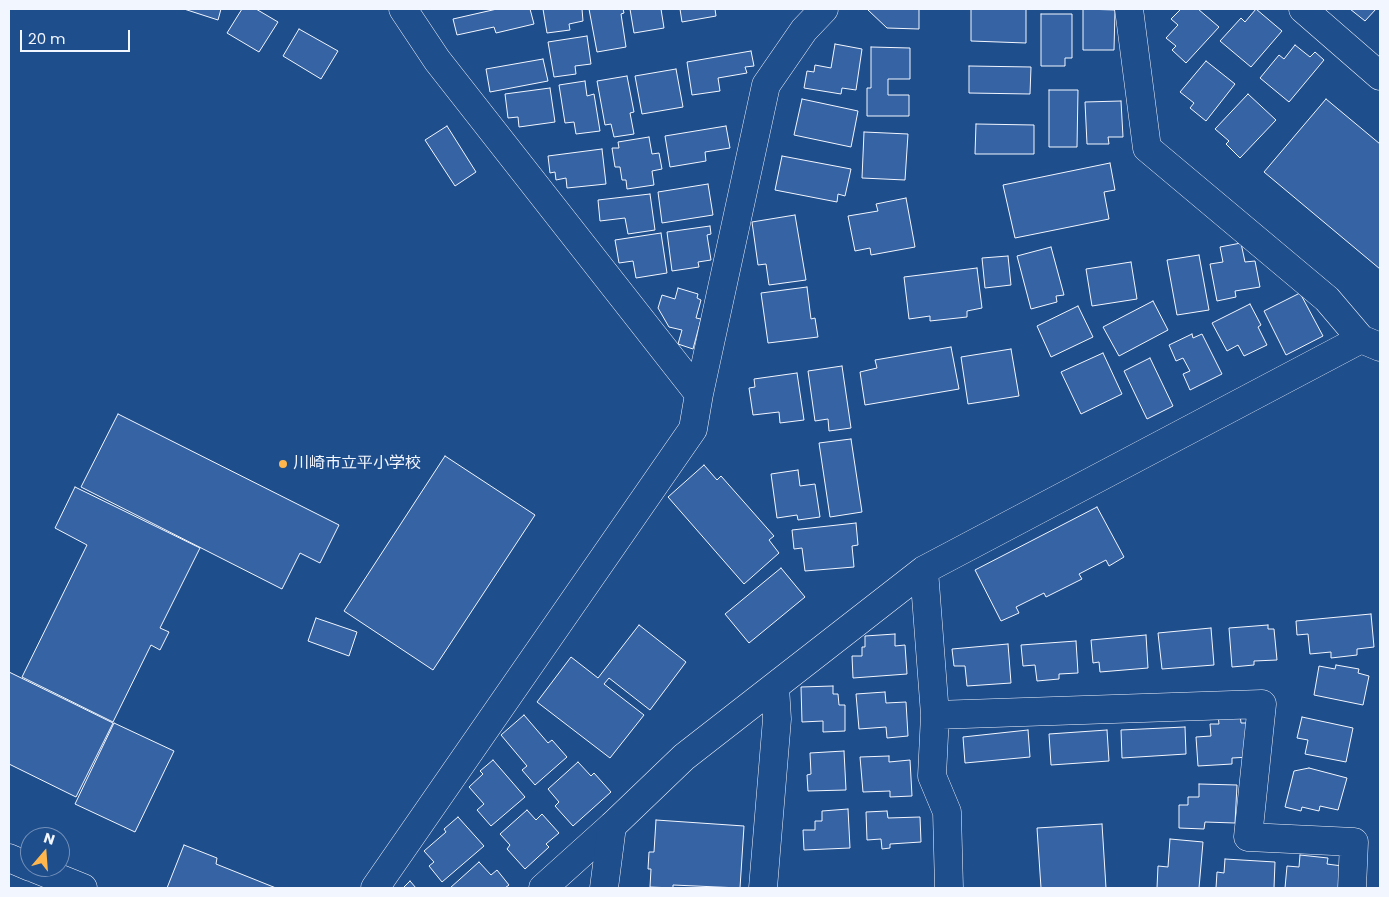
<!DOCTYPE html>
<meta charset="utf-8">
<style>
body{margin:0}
#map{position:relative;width:1389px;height:897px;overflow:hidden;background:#1f4e8c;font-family:Poppins,sans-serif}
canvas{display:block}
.frame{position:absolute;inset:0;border:10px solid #f2f6ff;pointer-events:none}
.north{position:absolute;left:20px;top:827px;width:50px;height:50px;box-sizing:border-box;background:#1f4e8c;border:1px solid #7391ba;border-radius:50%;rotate:18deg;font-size:14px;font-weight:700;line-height:20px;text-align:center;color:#f2f6ff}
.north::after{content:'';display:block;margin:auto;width:18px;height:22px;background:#ffb74d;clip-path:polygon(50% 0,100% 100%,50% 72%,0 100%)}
.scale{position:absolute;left:20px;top:30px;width:110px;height:22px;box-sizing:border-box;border:2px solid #f2f6ff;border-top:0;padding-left:6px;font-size:15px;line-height:18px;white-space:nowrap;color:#f2f6ff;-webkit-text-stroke:4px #1f4e8c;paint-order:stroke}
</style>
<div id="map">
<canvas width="1389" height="897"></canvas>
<div class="frame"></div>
<div class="north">N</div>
<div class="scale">20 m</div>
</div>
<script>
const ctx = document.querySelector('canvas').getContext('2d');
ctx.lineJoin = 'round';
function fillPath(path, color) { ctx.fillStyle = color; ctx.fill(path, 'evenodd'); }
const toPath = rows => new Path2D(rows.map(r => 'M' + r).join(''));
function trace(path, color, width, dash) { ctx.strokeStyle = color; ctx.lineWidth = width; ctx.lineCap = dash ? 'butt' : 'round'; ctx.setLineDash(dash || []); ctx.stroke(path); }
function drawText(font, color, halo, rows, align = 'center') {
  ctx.font = font + ' Poppins,"Noto Sans JP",sans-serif'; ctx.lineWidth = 4; ctx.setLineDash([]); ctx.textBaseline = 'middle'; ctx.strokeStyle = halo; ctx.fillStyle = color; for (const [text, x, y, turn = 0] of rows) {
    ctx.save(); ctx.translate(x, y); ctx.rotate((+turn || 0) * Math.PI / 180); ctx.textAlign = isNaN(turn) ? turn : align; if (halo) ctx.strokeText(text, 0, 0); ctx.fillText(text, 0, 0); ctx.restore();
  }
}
const building = toPath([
 [184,9,221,9,218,20,184,9],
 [242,9,256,9,278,22,259,52,227,33,242,9],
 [497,9,530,9,534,24,496,33,494,27,457,35,453,19,497,9],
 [543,9,582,9,583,21,569,24,570,30,547,33,543,9],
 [589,9,623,9,624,13,621,14,626,47,597,52,589,9],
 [630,9,661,9,664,28,634,33,630,9],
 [680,9,715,9,716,16,682,22,680,9],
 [869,9,919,9,919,29,887,28,868,10,869,9],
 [971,9,1026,9,1026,43,971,41,971,9],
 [1083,9,1115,10,1114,50,1083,50,1083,9],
 [1181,9,1198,9,1219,27,1186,63,1172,50,1176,46,1166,38,1178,25,1171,19,1181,9],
 [1256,9,1282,31,1251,67,1220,41,1241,18,1245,22,1256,9],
 [1350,9,1376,9,1365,21,1350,9],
 [1041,14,1072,14,1072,58,1065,58,1065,66,1041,66,1041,14],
 [299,29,338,51,321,79,283,56,299,29],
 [587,36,591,64,575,66,576,74,554,77,548,42,587,36],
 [835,44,862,49,856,90,842,88,841,94,804,88,807,71,814,72,815,65,831,68,835,44],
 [1295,45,1310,57,1315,52,1324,60,1289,102,1260,78,1279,55,1284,59,1295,45],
 [871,47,910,48,910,79,888,79,888,95,909,95,909,116,867,116,867,88,871,88,871,47],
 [751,51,754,66,745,67,747,73,718,78,720,91,692,95,687,62,751,51],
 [543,59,548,81,490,92,486,69,543,59],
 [1206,61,1235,84,1206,121,1190,108,1194,103,1180,92,1206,61],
 [969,66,1031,67,1030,94,969,93,969,66],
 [676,69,683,107,642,114,635,76,676,69],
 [627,76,634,112,630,113,634,134,614,137,611,124,605,125,597,81,627,76],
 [585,81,587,96,594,94,600,131,576,134,574,122,565,123,559,85,585,81],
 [550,88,555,122,519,127,518,117,508,118,505,94,550,88],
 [1049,90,1078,90,1077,147,1049,147,1049,90],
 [1248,94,1276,120,1240,158,1226,144,1229,141,1215,129,1248,94],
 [802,99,858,111,851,147,794,135,802,99],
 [1326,99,1380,144,1380,269,1264,172,1326,99],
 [1121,101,1123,137,1108,137,1109,144,1087,144,1085,102,1121,101],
 [976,124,1034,125,1034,154,975,154,976,124],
 [447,126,476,172,455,186,425,140,447,126],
 [726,126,730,148,705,152,706,161,670,167,665,136,726,126],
 [864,132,908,134,905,180,862,178,864,132],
 [649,137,652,154,659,153,662,169,652,171,654,185,627,189,626,180,622,180,620,167,615,167,612,148,619,148,618,142,649,137],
 [602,149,606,184,567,188,566,178,556,180,555,172,550,173,548,156,602,149],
 [782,156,851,169,845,196,838,194,837,202,775,190,782,156],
 [1110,163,1115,190,1104,192,1109,219,1015,238,1003,185,1110,163],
 [708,184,713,215,662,223,658,192,708,184],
 [650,194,655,230,628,234,625,218,600,221,598,200,650,194],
 [906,198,915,247,871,255,870,248,855,251,848,216,878,211,876,204,906,198],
 [795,215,806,280,769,285,766,264,758,265,752,222,795,215],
 [710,226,711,234,707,235,711,260,698,262,699,267,672,271,667,232,710,226],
 [661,233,667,273,636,278,633,261,619,263,615,240,661,233],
 [1241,243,1245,262,1255,261,1260,287,1235,291,1236,297,1217,301,1210,264,1223,262,1220,247,1241,243],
 [1051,247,1064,295,1056,296,1057,302,1031,309,1017,256,1051,247],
 [1199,255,1209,310,1177,315,1167,260,1199,255],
 [1008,256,1011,285,985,288,982,258,1008,256],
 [1131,262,1137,299,1092,306,1086,269,1131,262],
 [977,268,982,308,967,311,967,317,930,321,930,316,909,319,904,277,977,268],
 [807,287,811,319,815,318,818,337,768,343,761,293,807,287],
 [678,288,698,294,697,298,701,300,696,318,701,319,693,349,678,344,682,330,669,327,658,308,662,295,675,299,678,288],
 [1300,293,1323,336,1286,355,1264,311,1300,293],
 [1153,301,1168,330,1119,356,1103,327,1153,301],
 [1250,304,1261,325,1258,327,1267,345,1244,356,1238,345,1227,351,1212,323,1250,304],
 [1078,306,1093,337,1051,357,1037,326,1078,306],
 [1192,334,1193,338,1202,334,1222,374,1190,390,1183,374,1190,371,1183,358,1176,361,1169,345,1192,334],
 [951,347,959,389,865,405,860,372,877,368,875,360,951,347],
 [1011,349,1019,396,968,404,961,357,1011,349],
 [1103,353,1122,394,1081,414,1061,372,1103,353],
 [1150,358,1173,406,1147,419,1124,371,1150,358],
 [842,366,851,428,829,431,828,419,815,421,808,371,842,366],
 [797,373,804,420,780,423,779,412,753,415,749,388,755,387,754,379,797,373],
 [118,414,339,525,320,563,300,553,282,589,81,487,118,414],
 [851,439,862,512,830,517,819,443,851,439],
 [445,456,535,515,433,670,344,611,445,456],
 [704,465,717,480,721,476,774,536,769,540,779,553,744,584,668,497,704,465],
 [798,470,800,486,815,484,820,517,798,520,797,515,777,518,771,474,798,470],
 [75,487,200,548,160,628,169,632,160,650,151,645,113,722,22,677,87,545,55,528,75,487],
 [1097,507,1124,557,1109,566,1106,560,1079,574,1082,579,1046,597,1044,593,1016,607,1019,613,1001,621,975,570,1097,507],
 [856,523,858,545,852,546,854,567,805,571,802,548,794,549,792,530,856,523],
 [781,568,805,597,749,643,725,614,781,568],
 [1371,614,1374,647,1357,649,1357,655,1331,658,1331,652,1310,654,1308,634,1297,635,1296,621,1371,614],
 [316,618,357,632,349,656,308,641,316,618],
 [639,625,686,662,650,710,609,678,604,684,644,715,610,758,537,702,571,657,598,678,639,625],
 [1268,625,1268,629,1274,629,1277,660,1254,661,1254,665,1232,667,1229,628,1268,625],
 [1211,628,1214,665,1162,669,1158,633,1211,628],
 [895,634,895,646,905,645,907,674,853,678,852,656,862,656,862,647,865,647,865,636,895,634],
 [1146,635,1148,668,1100,672,1099,662,1093,663,1091,640,1146,635],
 [1076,641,1078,673,1059,674,1059,679,1037,681,1035,665,1023,666,1021,645,1076,641],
 [1008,644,1011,683,967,686,965,666,954,666,952,649,1008,644],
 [1336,665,1359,669,1358,673,1369,676,1363,705,1314,695,1319,666,1335,669,1336,665],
 [9,672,113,723,76,797,9,764,9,672],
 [833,686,833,694,838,694,839,705,845,705,845,731,823,732,823,721,802,722,801,687,833,686],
 [885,692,886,703,906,702,908,736,887,738,886,727,859,729,856,694,885,692],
 [1240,714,1241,723,1247,723,1250,757,1232,758,1232,764,1198,766,1196,737,1211,736,1210,724,1219,724,1218,715,1240,714],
 [524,715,548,743,552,740,567,757,535,785,522,770,527,766,501,735,524,715],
 [1302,717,1353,728,1346,762,1305,754,1308,740,1297,738,1302,717],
 [114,723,174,751,135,832,75,804,114,723],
 [1185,727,1186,754,1122,758,1121,730,1185,727],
 [1028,730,1030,757,965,763,963,737,1028,730],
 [1107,730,1109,761,1051,765,1049,734,1107,730],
 [844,751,846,790,808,791,807,775,811,774,810,753,844,751],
 [889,756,889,762,910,760,912,796,890,797,890,791,863,792,860,757,889,756],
 [493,760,525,797,491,826,477,810,484,804,469,787,483,774,480,771,493,760],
 [578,762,591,776,594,773,611,792,573,826,555,806,559,802,548,789,578,762],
 [1309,768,1347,778,1338,810,1320,806,1319,811,1302,807,1301,811,1285,807,1294,771,1309,768],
 [1199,784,1237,785,1235,823,1205,822,1204,829,1179,828,1179,805,1188,805,1188,797,1199,797,1199,784],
 [848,809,850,848,804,850,803,830,815,830,815,821,822,821,822,811,848,809],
 [527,810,536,820,542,814,559,833,546,844,549,847,525,869,507,849,510,845,500,834,527,810],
 [887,811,888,818,920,817,921,842,890,844,890,848,882,849,881,839,867,840,866,812,887,811],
 [458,817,484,846,442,882,429,866,434,862,424,851,446,832,444,829,458,817],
 [656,820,744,826,740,888,673,885,673,888,650,887,651,869,648,869,649,852,654,852,656,820],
 [1102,824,1106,888,1041,888,1037,828,1102,824],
 [1170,839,1203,842,1199,888,1157,888,1158,866,1168,867,1170,839],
 [184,845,217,858,216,864,276,888,167,888,184,845],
 [1300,855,1328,858,1327,864,1342,866,1340,888,1285,888,1287,866,1299,867,1300,855],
 [1225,859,1275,862,1274,888,1216,888,1217,872,1224,873,1225,859],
 [479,862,491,875,497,870,509,885,505,888,450,888,479,862],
 [410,881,416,888,403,888,410,881]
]);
fillPath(building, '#3563a3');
trace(building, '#f2f6ff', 1);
const street = toPath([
 [403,9,437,60,699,394],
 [1129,9,1147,148,1327,299,1361,339],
 [1303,9,1380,76],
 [924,570,935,715,932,776,947,812,949,888],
 [935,715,1262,704,1248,837,1354,842,1352,888],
 [9,858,30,867],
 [31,867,83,888],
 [375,888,693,429,699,394,766,85,804,30,824,9],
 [543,888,612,826,684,757,924,570,1361,339,1380,347],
 [763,888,777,719,775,687]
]);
const secondary = toPath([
 [604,888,612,826]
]);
trace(street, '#f2f6ff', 29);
trace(secondary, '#f2f6ff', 29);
trace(street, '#1f4e8c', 28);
trace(secondary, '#1f4e8c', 28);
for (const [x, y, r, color] of [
 [283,464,5,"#ffb74d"]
]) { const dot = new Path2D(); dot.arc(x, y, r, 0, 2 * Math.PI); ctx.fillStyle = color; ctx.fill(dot); trace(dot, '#1f4e8c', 2); }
drawText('16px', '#f2f6ff', '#1f4e8c', [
 ["川崎市立平小学校",293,464]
], 'left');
</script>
